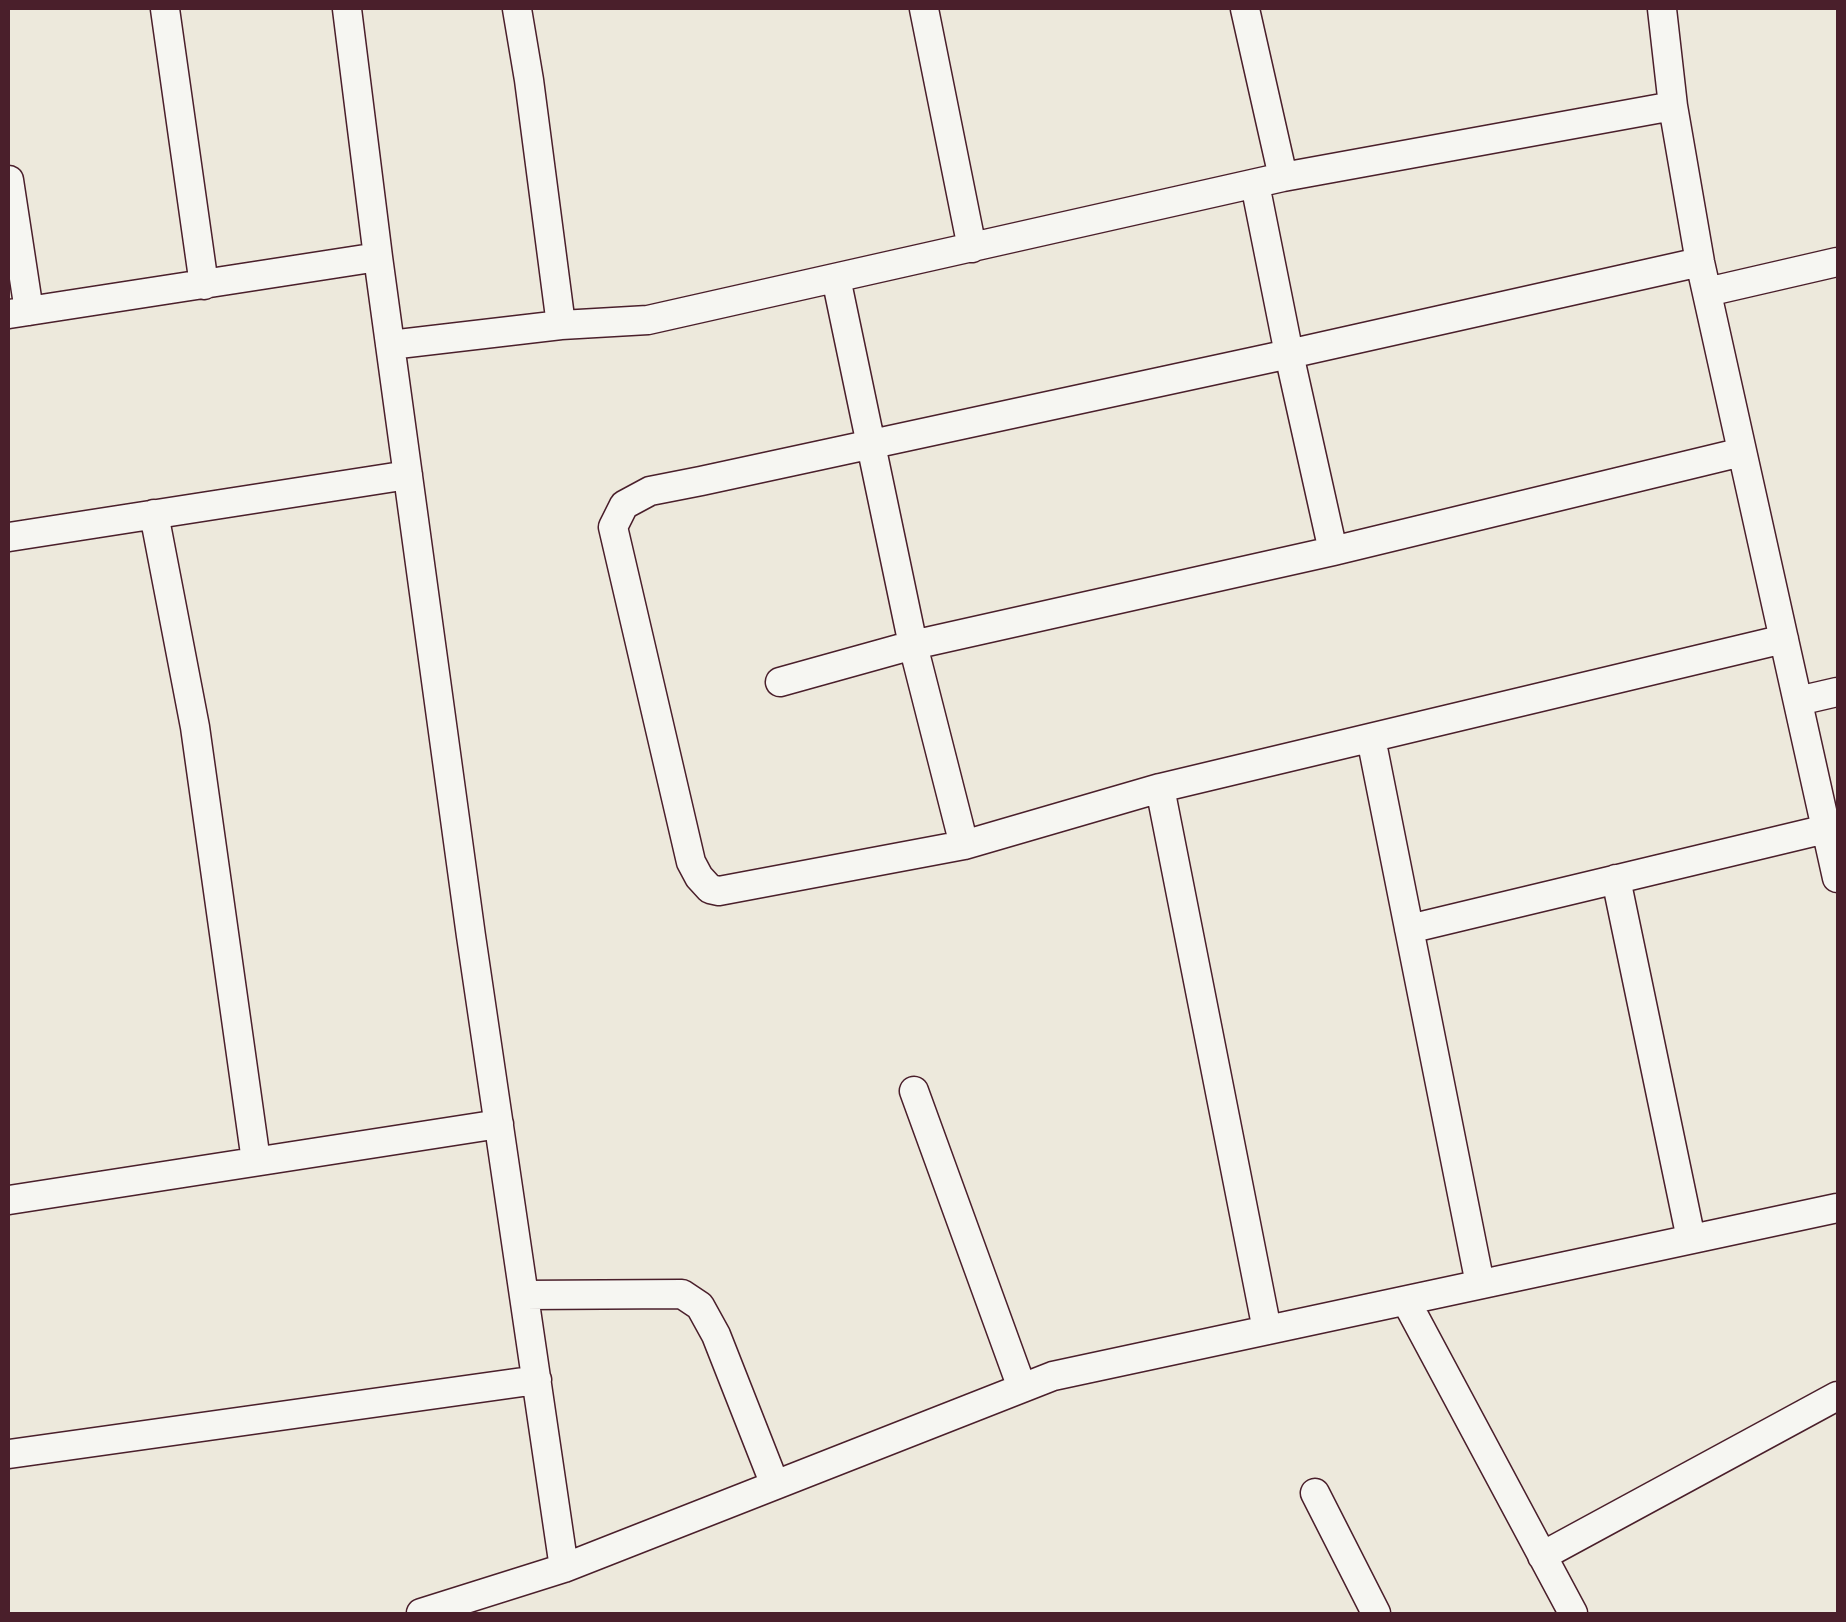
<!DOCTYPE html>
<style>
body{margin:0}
#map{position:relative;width:1846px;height:1622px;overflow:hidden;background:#ede9dc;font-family:"Playpen Sans",sans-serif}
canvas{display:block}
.frame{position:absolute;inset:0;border:10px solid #4a1f2b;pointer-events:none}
</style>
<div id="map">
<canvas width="1846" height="1622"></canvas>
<div class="frame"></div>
</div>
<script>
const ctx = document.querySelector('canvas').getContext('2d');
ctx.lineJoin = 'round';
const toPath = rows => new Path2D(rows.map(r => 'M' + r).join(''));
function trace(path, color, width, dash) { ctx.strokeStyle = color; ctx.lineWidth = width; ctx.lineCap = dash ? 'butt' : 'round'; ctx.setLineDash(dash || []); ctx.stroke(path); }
const minor = toPath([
 [165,9,204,285],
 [347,9,378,257,471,936,564,1568],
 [924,9,972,248],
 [1245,9,1283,177],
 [1662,9,1673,106,1700,262,1837,878],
 [9,180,29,311],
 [1255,184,1289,354,1333,551],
 [1700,262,1289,354,701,481,650,491,624,505,613,527,691,862,699,877,710,889,719,891,964,845,1160,788,1784,639],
 [836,278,913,645,964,845],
 [1707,292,1837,262],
 [9,314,378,257],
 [561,325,648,320,1283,177,1673,106],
 [390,345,561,325,529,80,517,9],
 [154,514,195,727,256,1161],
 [9,537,408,475],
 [780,682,913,645,1333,551,1742,452],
 [1798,701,1837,692],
 [1371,738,1480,1284],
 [1160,788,1267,1330],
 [1616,879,1691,1239],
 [1409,929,1826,829],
 [914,1091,1022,1388],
 [9,1200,499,1124],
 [524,1295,682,1294,700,1306,716,1335,775,1485],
 [1406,1301,1573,1613],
 [9,1454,537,1380],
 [1315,1493,1376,1613],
 [1542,1556,1837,1396],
 [421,1613,564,1568,1053,1376,1837,1208]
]);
trace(minor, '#4a1f2b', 31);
trace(minor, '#f6f6f2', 28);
</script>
